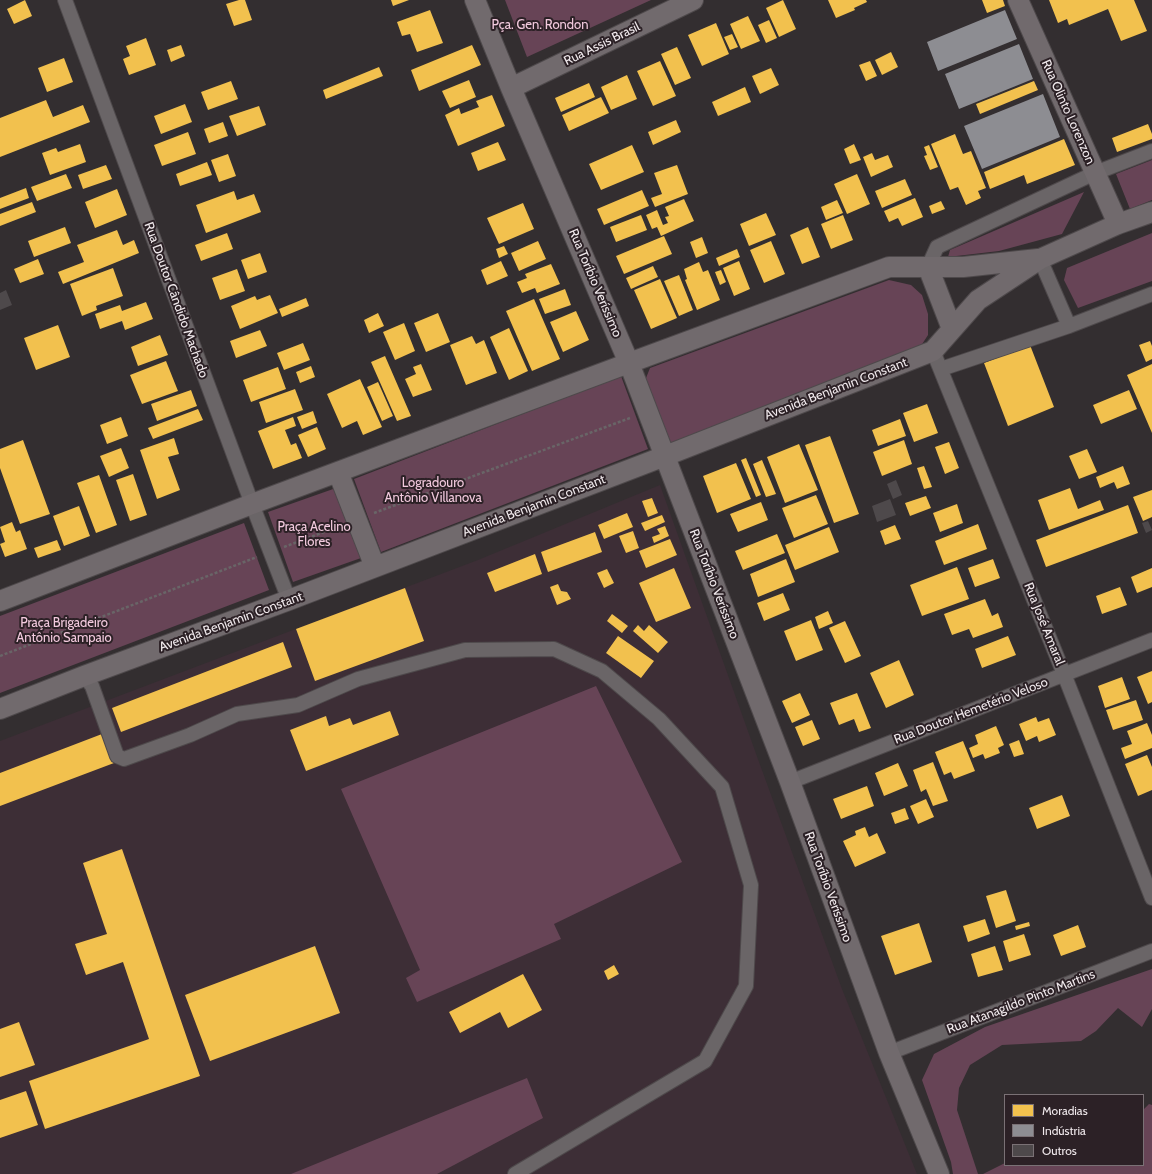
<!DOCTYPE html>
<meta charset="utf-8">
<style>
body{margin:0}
#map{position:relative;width:1152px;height:1174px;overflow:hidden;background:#332e30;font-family:Cabin,sans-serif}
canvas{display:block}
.legend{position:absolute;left:1004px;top:1094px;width:140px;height:72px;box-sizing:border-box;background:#2c2126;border:1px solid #7a7175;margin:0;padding:5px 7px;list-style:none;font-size:12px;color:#f0e9ec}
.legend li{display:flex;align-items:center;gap:8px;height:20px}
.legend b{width:20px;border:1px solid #7a7175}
</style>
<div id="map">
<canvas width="1152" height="1174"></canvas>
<ul class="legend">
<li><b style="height:11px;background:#f2c14e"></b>Moradias</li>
<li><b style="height:11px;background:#8d8d92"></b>Indústria</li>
<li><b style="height:11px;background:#4e494b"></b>Outros</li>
</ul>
</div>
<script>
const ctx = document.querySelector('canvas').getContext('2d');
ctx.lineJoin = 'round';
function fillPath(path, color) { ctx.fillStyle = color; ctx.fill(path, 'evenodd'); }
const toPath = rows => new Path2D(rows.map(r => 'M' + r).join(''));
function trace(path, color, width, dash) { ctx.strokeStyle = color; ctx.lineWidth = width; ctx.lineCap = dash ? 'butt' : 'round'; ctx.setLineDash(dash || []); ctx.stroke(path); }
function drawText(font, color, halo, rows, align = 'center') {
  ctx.font = font + ' Cabin,sans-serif'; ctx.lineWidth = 4; ctx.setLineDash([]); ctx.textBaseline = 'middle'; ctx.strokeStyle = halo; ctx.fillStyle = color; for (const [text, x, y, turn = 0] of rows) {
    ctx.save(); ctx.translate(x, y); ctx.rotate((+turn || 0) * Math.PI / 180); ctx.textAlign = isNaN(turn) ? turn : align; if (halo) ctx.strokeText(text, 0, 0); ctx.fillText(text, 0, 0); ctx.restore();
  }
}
fillPath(toPath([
 [660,485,759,762,842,989,917,1174,0,1174,0,741,478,560]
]), '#3d2e36');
fillPath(toPath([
 [505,0,651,0,527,57],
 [1152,160,1152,200,1130,209,1116,174],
 [1084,192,1062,234,999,251,948,257,950,250],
 [1152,233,1152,281,1078,308,1064,280,1067,268],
 [889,280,911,285,922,295,928,314,928,335,917,352,670,446,644,383,650,368],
 [621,376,648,449,381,552,354,479],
 [336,488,361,558,293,582,268,512],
 [244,523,269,590,0,693,0,616],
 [596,686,682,862,554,924,561,939,417,1002,406,978,420,970,341,789],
 [1152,969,1152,1009,1142,1027,1118,1008,1096,1031,1081,1041,1002,1045,970,1065,959,1088,957,1110,978,1174,953,1174,951,1162,922,1080,934,1054,985,1027],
 [527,1078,543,1118,437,1174,291,1174],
 [1149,1104,1152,1105,1152,1174,983,1174,1005,1163,1005,1165,1143,1165,1143,1110]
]), '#674456');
fillPath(toPath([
 [25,0,32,16,14,24,7,9],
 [239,0,245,0,252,20,234,26,226,4],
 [391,0,409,0,393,6],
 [783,0,796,29,779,37,766,8],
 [828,0,866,0,867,2,854,8,855,10,836,18],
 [982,0,1003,0,1005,6,987,13],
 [1049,0,1134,0,1147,31,1121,41,1108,9,1069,25,1067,19,1058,23],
 [430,10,443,43,417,52,410,34,402,36,397,22],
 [748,16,760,41,741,49,730,24],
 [769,20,777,38,766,43,758,25],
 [716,23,729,54,702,66,688,35],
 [732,34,738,47,730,50,724,37],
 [146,38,156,65,129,75,123,59,130,56,126,46],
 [181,45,185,56,171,62,167,50],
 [472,45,481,65,419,91,411,70],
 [677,47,691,78,675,85,661,54],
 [891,52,898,67,882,75,875,60],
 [64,58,73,82,47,92,38,68],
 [660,61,676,96,653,106,637,71],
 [870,61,877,76,866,81,859,65],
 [379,67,383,76,326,99,323,90],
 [771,68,779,85,760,94,752,76],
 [627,75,637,99,611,110,601,87],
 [469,80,476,97,450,108,442,91],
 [231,81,238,99,208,110,201,92],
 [1034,81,1038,90,980,114,976,104],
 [589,83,595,97,561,112,555,98],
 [745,87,751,102,718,116,712,102],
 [492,95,505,126,458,146,445,115,459,108,461,114,479,107,476,101],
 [601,97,609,113,569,131,562,115],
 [46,100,53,117,83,105,90,122,0,157,0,118],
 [185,104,192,122,161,134,154,116],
 [259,106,266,125,237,136,229,116],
 [676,120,681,132,653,145,648,132],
 [223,122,228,136,209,143,204,129],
 [1148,124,1152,134,1152,139,1117,152,1112,138],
 [188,132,196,154,162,166,154,145],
 [955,134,963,154,971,151,986,188,978,191,981,198,966,205,958,187,950,190,931,144],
 [1064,139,1075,165,1027,184,1024,175,990,189,984,172],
 [498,142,506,160,478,171,471,153],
 [80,144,86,162,50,175,42,153,56,148,58,152],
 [854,144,861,160,850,164,844,149],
 [632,145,644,172,601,190,589,164],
 [929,145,938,167,930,170,924,156,927,155,924,147],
 [872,153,875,160,888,155,893,167,871,177,863,157],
 [228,154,236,176,219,182,211,160],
 [207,162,212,175,180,186,176,174],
 [106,165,112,179,83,189,78,175],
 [677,165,688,194,655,207,651,198,662,194,654,173],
 [66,174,72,188,37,201,31,187],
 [857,174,870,204,847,214,834,184],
 [905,179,912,195,882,208,875,191],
 [26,188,29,198,0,209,0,198],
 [117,189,127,215,95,228,85,202],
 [642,190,649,206,604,225,597,209],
 [234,191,237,200,254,194,261,212,206,233,196,205],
 [915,198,923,217,902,226,898,218,889,222,884,211],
 [684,199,694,221,661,236,657,227,652,229,646,215,657,210,663,225,668,223,665,217,669,216,665,207],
 [837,200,843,213,826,220,821,207],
 [941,201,945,209,932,214,929,206],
 [32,202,36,212,0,226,0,214],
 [523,203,534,229,499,244,487,218],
 [766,213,776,235,749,246,740,224],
 [641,215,647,230,616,242,610,227],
 [843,215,853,240,831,249,821,224],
 [65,227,71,243,34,257,28,241],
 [808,227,820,257,802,264,790,235],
 [117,230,123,245,134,240,139,253,63,284,58,272,84,262,77,245],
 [227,233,233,249,201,261,195,245],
 [664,236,672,254,624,274,616,256],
 [702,237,708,253,696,258,690,242],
 [538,241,546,259,519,271,511,253],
 [771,241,785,274,764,283,750,250],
 [504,246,508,254,499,258,496,249],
 [737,249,740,257,719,266,716,258],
 [260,253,267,272,248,279,241,260],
 [38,259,44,274,20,283,14,269],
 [501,261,508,276,487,285,481,270],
 [739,261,750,289,734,296,723,268],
 [699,262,703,272,708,270,720,300,697,310,685,280,687,279,684,269],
 [551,264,560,284,537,293,535,288,522,293,517,282,527,278,525,274],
 [653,266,658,277,631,289,626,278],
 [113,268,123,296,96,306,97,310,82,316,70,284],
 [237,269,245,291,220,300,212,278],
 [721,270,726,282,720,285,715,272],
 [679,275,693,310,679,316,664,281],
 [660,279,677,318,651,329,634,290],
 [565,289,571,305,545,314,539,299],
 [270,295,278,313,240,329,231,306,255,296,257,300],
 [306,298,309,306,282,317,279,309],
 [534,299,560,359,532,371,506,311],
 [146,302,153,319,125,330,122,321,100,329,95,314,120,305,122,311],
 [576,311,589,340,563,352,550,322],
 [378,313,384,326,369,333,364,320],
 [438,313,450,342,426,352,414,323],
 [404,323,415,351,395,360,383,332],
 [58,325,70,357,36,370,24,338],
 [509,328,528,371,509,380,490,337],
 [260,330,267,346,236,358,230,341],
 [160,335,168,355,138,366,131,347],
 [472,336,476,344,484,340,497,373,466,385,450,345],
 [1150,341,1152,346,1152,359,1146,362,1139,345],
 [303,343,310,360,284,370,277,353],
 [1030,345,1054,407,1008,426,984,363],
 [385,356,411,416,397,421,371,362],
 [166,361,178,391,142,404,130,375],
 [421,364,432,390,413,397,405,379,416,374,413,367],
 [1152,364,1152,433,1127,375],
 [311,366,315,377,300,383,296,372],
 [278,367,286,389,251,402,243,380],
 [360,379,382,427,363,435,357,421,342,428,327,394],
 [378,382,393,416,382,421,367,387],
 [295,389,303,410,266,423,259,402],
 [191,390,197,406,157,421,151,404],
 [1129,390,1137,409,1101,424,1093,405],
 [927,404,938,433,914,442,903,413],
 [198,409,203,420,153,439,148,428],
 [313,411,317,423,302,429,297,417],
 [121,417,128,436,107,444,100,425],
 [293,417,296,426,285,430,291,445,296,443,302,458,273,469,258,431],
 [900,419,906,436,878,446,872,430],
 [317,427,326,449,308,457,298,435],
 [830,436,859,514,834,523,805,445],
 [174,438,179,454,168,457,180,490,157,499,140,450],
 [23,440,50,514,20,524,0,468,0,449],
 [904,440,912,464,882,476,873,452],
 [949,442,959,468,945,474,935,447],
 [799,444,818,490,785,503,767,457],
 [121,448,129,468,109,477,100,456],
 [1087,449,1097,472,1079,479,1069,456],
 [746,458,761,495,756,497,741,460],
 [762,460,776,494,766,497,753,464],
 [736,463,751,499,717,513,703,476],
 [924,466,932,487,924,489,917,468],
 [1123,466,1130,484,1117,489,1114,482,1100,488,1096,477],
 [133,474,147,515,130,521,116,480],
 [99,475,117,525,96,533,77,483],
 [1070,488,1078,509,1100,500,1104,510,1049,530,1038,500],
 [1152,490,1152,517,1143,521,1133,497],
 [816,495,828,524,794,538,782,508],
 [926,496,931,508,910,516,905,503],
 [652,498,658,513,648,517,642,501],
 [761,502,768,520,738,532,730,514],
 [957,504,963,523,940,532,933,513],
 [1128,505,1138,533,1046,567,1036,540],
 [79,506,90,536,64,546,53,516],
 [627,513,633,527,604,539,598,525],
 [662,515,665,522,645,531,641,523],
 [12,522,16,532,20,530,27,549,5,557,0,544,5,542,0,527],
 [978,524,987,549,944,565,935,541],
 [895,525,901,539,885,545,880,531],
 [665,526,669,536,654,543,652,537,660,534,657,529],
 [829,527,839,552,795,570,785,545],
 [633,531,639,548,626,553,619,536],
 [595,532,602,552,548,572,541,552],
 [777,534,785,553,743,570,735,551],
 [670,539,677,555,646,568,639,551],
 [57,540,61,550,38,558,34,548],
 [535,554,542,574,495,592,487,573],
 [786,559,795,582,758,597,750,574],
 [993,559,1000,578,975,587,968,568],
 [957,567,969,599,922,616,910,585],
 [674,568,691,608,656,622,639,583],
 [1152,568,1152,587,1137,593,1131,577],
 [607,569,614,583,604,588,597,573],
 [558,584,561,591,567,592,571,599,557,605,550,587],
 [1120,587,1127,605,1102,614,1096,596],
 [405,588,424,641,315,681,296,629],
 [783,593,790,610,764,621,757,603],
 [985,599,992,616,998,613,1003,627,973,638,969,629,952,635,944,614],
 [828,611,833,623,819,629,815,617],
 [612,614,628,626,622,633,607,621],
 [811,620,823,650,796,661,784,631],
 [845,621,861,656,845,663,829,628],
 [638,625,644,631,649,625,668,642,658,653,633,631],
 [618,636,654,661,641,678,606,653],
 [1008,636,1016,655,982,668,975,649],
 [283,642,292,667,121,732,112,708],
 [899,660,914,695,886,708,870,673],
 [1152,671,1152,702,1148,704,1137,677],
 [1122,677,1130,699,1105,708,1098,686],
 [800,693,810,715,792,723,782,701],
 [857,693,871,728,859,732,854,719,839,725,830,703],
 [1136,700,1143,720,1113,730,1106,710],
 [390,711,399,735,306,771,290,730,326,716,329,726,350,718,353,725],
 [1036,717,1038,722,1049,718,1056,735,1039,742,1037,736,1026,741,1019,724],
 [812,720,820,739,803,746,795,727],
 [1147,723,1152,735,1152,748,1125,759,1121,748,1132,744,1127,731],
 [996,726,1004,745,998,748,1000,753,985,759,983,754,973,758,969,748,978,744,975,735],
 [102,734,114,763,0,806,0,773],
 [1019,740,1024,754,1014,757,1009,744],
 [963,741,975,771,954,779,951,772,944,775,935,752],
 [1147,755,1152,767,1152,790,1138,796,1125,764],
 [933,762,948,801,933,806,926,789,921,792,913,770],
 [898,763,908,786,884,796,875,773],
 [867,786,874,806,841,819,833,799],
 [1062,795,1070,816,1037,829,1029,808],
 [926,799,934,817,918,824,910,806],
 [905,808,909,819,895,824,891,813],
 [865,827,869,837,877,833,886,853,855,867,843,841,856,835,855,831],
 [122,849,200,1076,45,1129,29,1081,149,1039,123,962,86,975,75,944,107,934,83,863],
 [1006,890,1016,921,996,928,986,896],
 [985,919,990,934,968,942,963,926],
 [1029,922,1030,926,1016,930,1015,926],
 [919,923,932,962,895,975,881,936],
 [1078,925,1086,947,1061,956,1053,935],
 [1024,934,1031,955,1009,962,1003,941],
 [315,946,340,1013,210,1061,185,995],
 [995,946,1003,970,978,977,971,954],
 [614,965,619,974,608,980,604,971],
 [523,974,542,1010,508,1028,500,1012,460,1033,449,1012],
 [19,1022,35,1065,0,1077,0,1029],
 [26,1091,38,1125,0,1138,0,1100]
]), '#f2c14e');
fillPath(toPath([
 [1005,10,1017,39,938,71,927,42],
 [1019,44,1033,79,959,109,945,74],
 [1043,94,1060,137,982,169,964,126]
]), '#8d8d92');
fillPath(toPath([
 [6,290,12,305,0,310,0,293],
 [896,480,902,495,893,499,887,484],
 [890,499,896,515,877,522,872,506],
 [1148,521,1152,530,1146,533,1142,523]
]), '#4e494b');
const street = toPath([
 [65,0,252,504,289,600],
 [1040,259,1069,326,1152,294],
 [928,267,937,247,1095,173,1152,151],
 [933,351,1064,674,1152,898],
 [941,369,1069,326],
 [84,676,92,686,117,756,124,759,190,735,237,714,298,705,358,679,465,650,554,649,602,671,659,719,722,787,751,885,746,986,705,1061,515,1174],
 [790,782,1152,640],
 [889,1053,1152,951]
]);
const secondary = toPath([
 [475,0,511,88,629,363,790,782,889,1053,939,1174],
 [1018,0,1118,224],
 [511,88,693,0],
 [928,267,952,329],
 [338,472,375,567],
 [0,601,252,504,629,363,889,267,963,267,1038,259],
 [0,709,84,676,289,600,665,456,933,351,978,300,1040,259,1118,224,1152,212]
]);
trace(street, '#4e494b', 16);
trace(secondary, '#4e494b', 22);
trace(toPath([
 [374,513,630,418],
 [284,547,340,526],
 [0,656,257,557]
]), '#696567', 2.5, [3, 2]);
trace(street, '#6a6567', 14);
trace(secondary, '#716a6d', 20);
drawText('13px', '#f3cade', '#2c2126', [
 ["Pça. Gen. Rondon",540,25],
 ["Logradouro",433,483],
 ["Antônio Villanova",433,498],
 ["Praça Acelino",314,527],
 ["Flores",314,542],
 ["Praça Brigadeiro",64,623],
 ["Antônio Sampaio",64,638]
]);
drawText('13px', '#f0e9ec', '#2c2126', [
 ["Rua Assis Brasil",602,44,-26],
 ["Rua Olinto Lorenzon",1068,112,66],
 ["Rua Toríbio Veríssimo",595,283,67],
 ["Rua Doutor Cândido Machado",176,300,70],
 ["Avenida Benjamin Constant",836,389,-21],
 ["Avenida Benjamin Constant",534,506,-21],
 ["Rua Toríbio Veríssimo",714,584,69],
 ["Avenida Benjamin Constant",231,622,-20],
 ["Rua José Amaral",1044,624,68],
 ["Rua Doutor Hemetério Veloso",971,711,-21],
 ["Rua Toríbio Veríssimo",828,887,70],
 ["Rua Atanagildo Pinto Martins",1021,1002,-21]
]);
</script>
